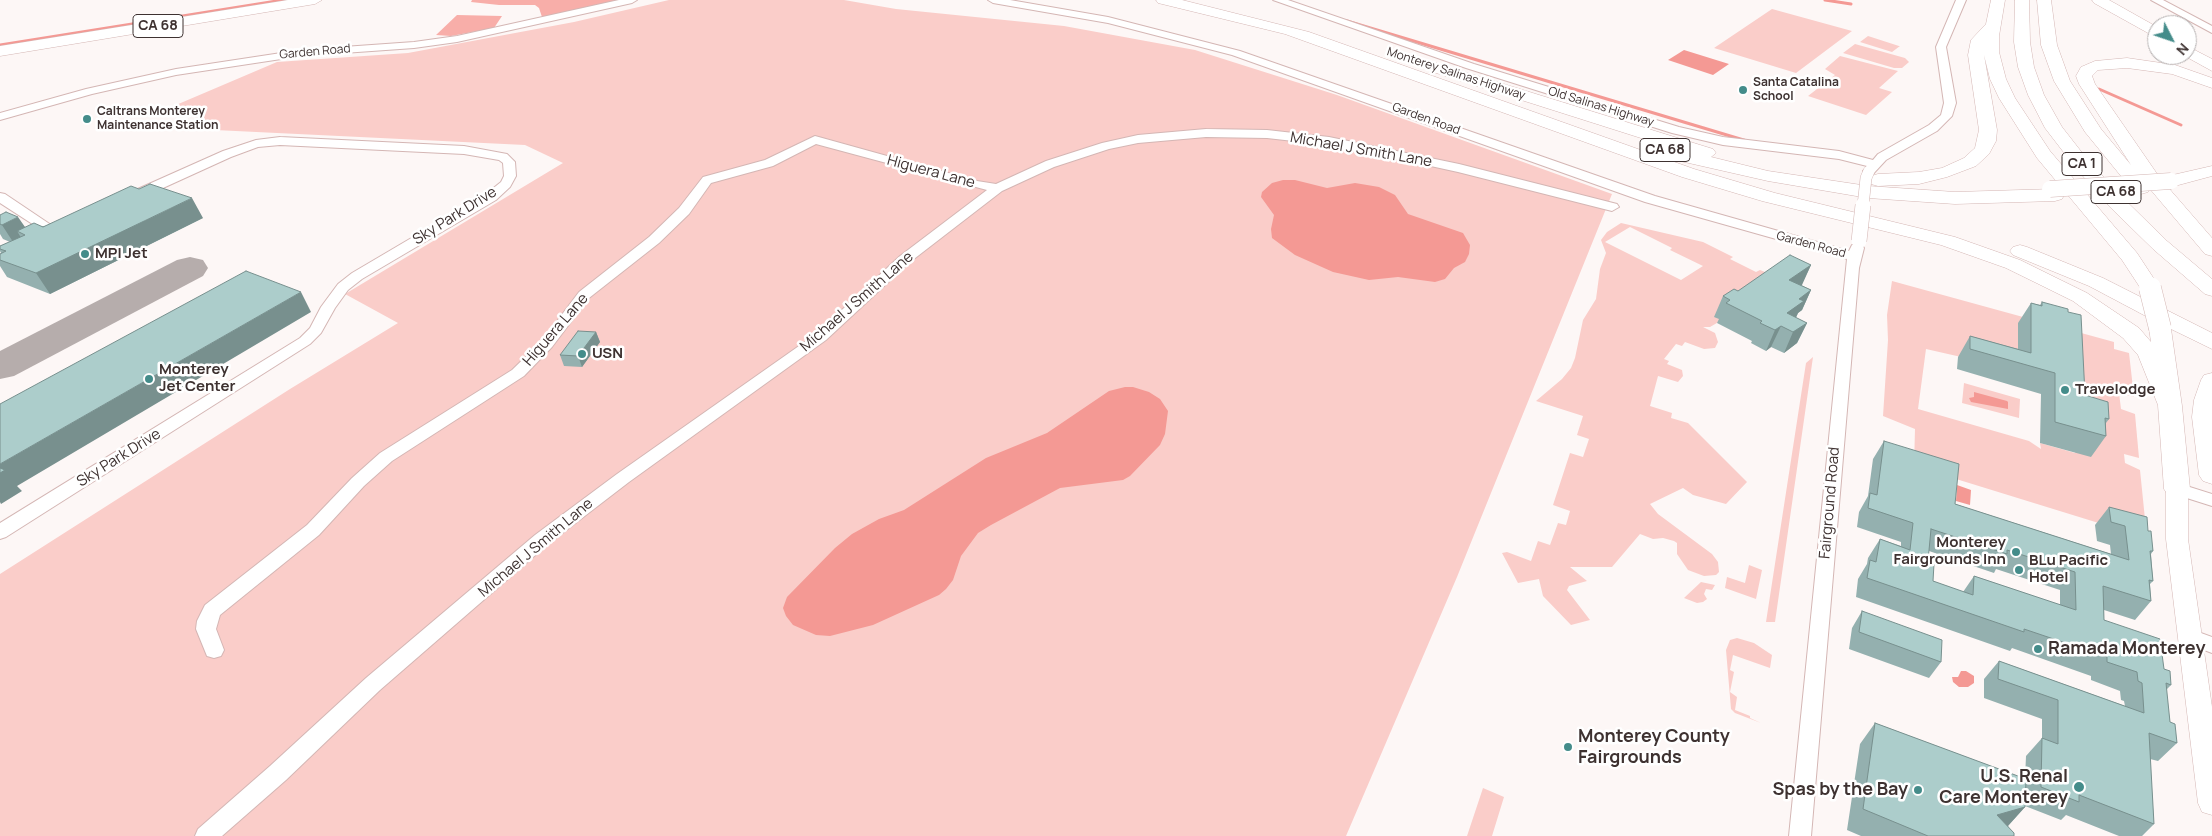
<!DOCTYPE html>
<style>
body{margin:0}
#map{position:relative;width:2212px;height:836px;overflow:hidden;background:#fdf7f6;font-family:Manrope,sans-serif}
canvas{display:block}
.north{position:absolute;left:2147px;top:15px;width:50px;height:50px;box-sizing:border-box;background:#fff;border:1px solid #b2adad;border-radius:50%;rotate:131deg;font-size:14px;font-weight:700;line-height:20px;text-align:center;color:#3e3231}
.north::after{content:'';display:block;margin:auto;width:18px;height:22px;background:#448c8a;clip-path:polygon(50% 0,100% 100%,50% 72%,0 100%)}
</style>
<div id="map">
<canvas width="2212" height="836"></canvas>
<div class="north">N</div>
</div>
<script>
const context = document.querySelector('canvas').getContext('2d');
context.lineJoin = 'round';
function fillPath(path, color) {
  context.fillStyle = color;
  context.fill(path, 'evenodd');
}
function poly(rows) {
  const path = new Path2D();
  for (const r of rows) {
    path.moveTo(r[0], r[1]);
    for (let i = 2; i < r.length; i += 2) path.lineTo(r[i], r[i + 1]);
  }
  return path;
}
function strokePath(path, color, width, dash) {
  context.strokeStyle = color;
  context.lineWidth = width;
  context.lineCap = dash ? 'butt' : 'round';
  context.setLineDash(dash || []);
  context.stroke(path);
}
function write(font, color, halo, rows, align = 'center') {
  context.font = font + ' Manrope,sans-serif';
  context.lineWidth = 5;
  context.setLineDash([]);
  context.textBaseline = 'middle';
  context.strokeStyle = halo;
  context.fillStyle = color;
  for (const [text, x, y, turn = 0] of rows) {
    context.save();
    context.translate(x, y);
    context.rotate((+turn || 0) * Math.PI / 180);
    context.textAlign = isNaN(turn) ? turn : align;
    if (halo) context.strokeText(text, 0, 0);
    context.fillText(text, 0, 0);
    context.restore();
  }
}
const green = poly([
 [669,0,844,0,896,9,1064,26,1195,50,1337,95,1612,194,1457,577,1346,836,0,836,0,574,290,389,398,323,345,294,563,163,525,145,215,130,176,105,277,62,408,53,574,22],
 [1772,9,1852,31,1796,73,1714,48],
 [1868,36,1899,46,1900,46,1892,52,1860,42],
 [1855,44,1905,58,1909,62,1902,68,1894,68,1843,53],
 [1840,56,1898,71,1879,88,1892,92,1866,115,1808,96,1835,75,1825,69],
 [1621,223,1703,242,1733,257,1730,259,1756,272,1760,270,1770,274,1722,320,1710,327,1703,327,1715,333,1718,342,1715,348,1704,349,1685,342,1682,346,1676,344,1664,359,1669,361,1667,364,1682,370,1683,376,1678,382,1658,376,1650,406,1672,413,1671,418,1688,423,1747,482,1726,504,1693,495,1683,488,1650,504,1658,514,1712,554,1718,562,1719,572,1716,575,1704,576,1688,570,1677,554,1677,543,1674,541,1663,538,1653,539,1640,534,1612,567,1570,567,1587,581,1569,586,1567,590,1590,620,1571,625,1543,596,1539,579,1518,583,1502,553,1507,552,1531,561,1538,541,1550,545,1558,523,1566,525,1570,511,1553,505,1570,453,1583,457,1589,439,1577,435,1583,416,1536,401,1562,379,1571,368,1575,358,1583,320,1596,299,1600,269,1606,253,1601,240,1607,232],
 [1630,227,1672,248,1670,250,1703,266,1681,280,1605,242],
 [1892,281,2114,342,2114,349,2129,353,2134,397,2119,393,2121,409,2135,414,2139,458,2124,454,2125,463,2140,470,2146,529,2131,533,1914,466,1915,429,1883,416,1888,340,1887,315],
 [1926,349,2089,386,2089,396,2070,391,2075,453,2040,443,2041,449,2029,441,1918,409],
 [1813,357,1775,622,1766,622,1806,363],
 [1964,383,2020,399,2019,418,1962,403],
 [1749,565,1762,570,1756,599,1725,588,1727,577,1745,583],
 [1701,582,1715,585,1712,590,1706,589,1704,594,1707,599,1703,602,1697,603,1684,598],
 [1737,638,1754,643,1772,655,1770,668,1733,655,1730,670,1734,672,1730,692,1737,697,1735,710,1750,716,1750,718,1761,723,1735,713,1731,709,1726,650,1730,640],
 [1483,788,1504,797,1492,836,1467,836]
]);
const forest = poly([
 [472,0,617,0,542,17,539,8,535,5,499,5,471,2],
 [457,15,502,16,494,28,451,36,436,35]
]);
const water = poly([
 [1684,50,1729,64,1713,75,1668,60],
 [1283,180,1295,180,1327,188,1355,183,1379,187,1395,195,1408,214,1463,233,1470,245,1469,254,1465,262,1454,268,1445,279,1435,282,1398,277,1369,280,1333,272,1295,255,1272,238,1271,229,1274,215,1261,197,1262,192,1272,183],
 [1125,387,1133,387,1149,392,1160,399,1168,411,1165,434,1160,445,1130,476,1123,480,1060,488,991,525,978,533,961,556,953,580,946,589,939,595,873,625,830,636,816,635,793,625,786,616,783,608,787,597,835,548,852,534,879,519,904,510,986,458,1047,433,1109,391],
 [1974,392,2007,401,2008,402,2008,409,1971,402,1969,398,1974,397],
 [1957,485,1971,490,1970,505,1956,501],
 [1961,671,1966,671,1974,676,1974,683,1968,687,1959,687,1953,682,1952,677,1958,677]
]);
const stream = poly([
 [1825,0,1851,4],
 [1347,21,1747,141],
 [0,45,283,0],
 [2099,89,2181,125]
]);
const taxiway = poly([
 [190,257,203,260,208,268,203,276,14,376,0,379,0,351,177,260,190,257]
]);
const minor = poly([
 [619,0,637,0,632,3,457,42,414,48,301,56,176,75,92,94,0,120,0,113,86,89,176,69,301,50,414,42,457,36,619,0],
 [988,0,1010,0,1108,17,1240,51,1655,196,1849,251,1852,245,1862,245,1864,248,1859,268,1811,836,1789,836,1847,259,1645,202,1232,55,1108,23,993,3,988,0],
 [1273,0,1288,0,1474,64,1679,127,1723,137,1839,151,1873,160,1878,154,1929,125,1941,115,1944,103,1936,47,1956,0,1966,0,1946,47,1956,103,1952,116,1937,131,1886,160,1873,174,1869,175,1863,171,1867,166,1839,159,1723,145,1672,133,1466,68,1273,0],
 [2151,0,2163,0,2212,26,2212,33,2151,0],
 [1206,129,1267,130,1329,137,1459,164,1617,204,1619,207,1612,211,1458,172,1376,154,1329,145,1267,138,1206,137,1138,143,1109,149,1054,167,1002,191,910,262,826,340,629,482,547,545,380,690,286,780,222,836,195,836,198,829,270,766,366,678,535,535,617,474,816,334,900,256,987,190,816,144,773,166,711,183,689,214,659,243,589,298,552,347,524,376,392,461,364,486,319,535,220,615,216,629,224,650,221,656,214,658,207,656,196,629,197,621,205,605,307,525,352,478,380,453,512,370,542,341,579,292,649,237,679,208,703,177,765,160,815,136,977,181,996,184,1046,161,1102,143,1138,135,1206,129],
 [280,137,464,146,507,154,515,162,516,176,510,187,496,200,362,279,348,290,335,308,321,333,310,344,6,537,0,539,0,523,300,338,310,328,321,307,338,284,352,273,486,194,501,182,504,176,503,163,499,160,464,154,280,145,258,147,231,157,141,198,131,198,130,195,131,192,223,151,256,140,280,137],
 [0,193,5,194,63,233,56,237,51,236,0,203,0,193],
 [2177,483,2212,494,2212,506,2171,493,2168,489,2171,485,2177,483],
 [2190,629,2212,637,2212,653,2183,642,2180,637,2183,632,2190,629]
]);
const major = poly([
 [2177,482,2185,484,2188,489,2188,539,2212,707,2212,815,2202,812,2198,803,2166,539,2166,489,2169,484,2177,482]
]);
const highway = poly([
 [288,0,322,0,315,4,0,56,0,46,288,0],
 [1156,0,1182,0,1309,32,1694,169,1775,193,1955,237,2020,260,2087,293,2139,328,2151,342,2149,328,2152,323,2157,322,2089,286,2013,255,2010,251,2013,247,2020,245,2027,247,2103,278,2212,333,2212,349,2171,329,2182,406,2190,489,2186,495,2177,498,2168,495,2164,489,2158,405,2138,355,2123,338,2073,301,2006,268,1941,245,1762,201,1682,177,1285,34,1158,3,1156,0],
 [1991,0,2005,0,1999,36,1999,52,2006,79,2015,98,2050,151,2137,253,2160,288,2157,292,2150,294,2143,292,2122,260,2037,158,1999,98,1990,79,1984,55,1997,130,1996,141,1989,154,1976,166,1947,177,1919,184,1878,186,1871,184,1869,180,1871,176,1878,174,1919,172,1942,168,1964,158,1975,148,1979,130,1968,55,1971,40,1986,24,1991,0],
 [2015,0,2029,0,2030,42,2034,67,2044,95,2062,127,2087,159,2123,198,2167,241,2212,279,2212,296,2205,294,2153,249,2109,206,2075,167,2045,128,2028,95,2018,67,2014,42,2015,0],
 [2037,0,2051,0,2057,45,2070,81,2101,129,2131,165,2079,84,2076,76,2081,67,2095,61,2127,58,2175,65,2212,78,2212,88,2172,74,2127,68,2098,70,2092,76,2095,84,2162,181,2164,177,2212,166,2212,176,2171,187,2166,185,2212,238,2212,256,2205,254,2150,189,2148,192,2141,194,2134,192,2085,132,2054,81,2041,45,2037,0],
 [2092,0,2109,0,2157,27,2157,38,2094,3,2092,0],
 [2187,46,2212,59,2212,71,2183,55,2187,55,2187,46],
 [1436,63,1713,149,1716,153,1711,157,1768,171,1868,186,1955,192,2055,189,2062,191,2064,195,2062,199,2055,201,1955,204,1868,198,1768,181,1680,161,1677,157,1680,153,1685,152,1430,71,1428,68,1430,65,1436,63],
 [2212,373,2212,484,2203,481,2199,475,2192,417,2194,400,2201,380,2204,375,2212,373]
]);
const minorBridgeFar1 = poly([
 [1863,206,1866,178,1869,171]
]);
const minorBridge = poly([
 [1859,241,1863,205]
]);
const highwayBridgeFar1 = poly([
 [2050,189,2171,181]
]);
const highwayBridge = poly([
 [2150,288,2160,328]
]);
const wall = poly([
 [0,215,25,227,203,218,50,294,7,277,0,266,0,254,1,253,0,251,0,246,10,242,3,239,0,234],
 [1811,265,1801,285,1811,290,1802,310,1798,313,1796,318,1807,323,1797,343,1784,353,1771,347,1766,351,1751,343,1752,341,1717,323,1719,319,1714,317,1723,296],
 [2042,302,2085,395,2109,419,2106,423,2106,436,2091,457,2040,443,2041,394,1957,369,1958,357,1970,336,2018,349,2018,323,2031,303,2040,305],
 [596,332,600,342,582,367,564,366,560,355],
 [1884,441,1955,504,2111,554,2110,545,2097,541,2095,525,2109,507,2148,531,2153,551,2151,554,2153,581,2150,584,2151,601,2135,620,2104,610,2104,620,2164,669,2171,685,2166,690,2170,722,2177,743,2158,761,2150,759,2154,824,2142,836,2119,836,2066,815,2061,820,2025,806,2025,807,2008,826,2014,836,1861,836,1847,830,1860,744,1875,723,2025,779,2026,756,2042,738,2042,719,1984,698,1984,679,1999,661,2125,706,2124,701,2121,700,2120,691,2091,680,2091,676,2012,648,2010,651,1856,597,1858,579,1867,564,1868,558,1880,539,1901,546,1901,542,1857,527,1859,512,1868,496,1873,459],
 [1929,551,1994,573,1996,569,2060,590,2060,605,1974,576,1963,592,1933,581,1928,561],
 [1862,611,1941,662,1929,678,1849,649,1852,628]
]);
const shadedWall = poly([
 [192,198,203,218,50,294,36,273],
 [18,217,32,237,17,231,23,241,15,245,2,225],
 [1811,265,1802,285,1780,300,1789,280],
 [1811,290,1802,310,1798,313,1794,321,1787,313,1799,299],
 [301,292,311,312,17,486,22,491,1,504,0,502,0,464],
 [1807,323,1797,343,1784,353,1793,332],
 [1781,326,1771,347,1766,351,1775,330],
 [596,332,600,342,582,367,578,356],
 [2025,807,2006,828,1997,815]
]);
const building = poly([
 [150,184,192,198,36,273,0,260,0,254,6,251,0,249,0,246,25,235,17,231,34,223,43,227,131,186,139,189,150,184],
 [6,212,18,217,2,225,0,224,0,215,6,212],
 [1790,255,1811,265,1789,280,1811,290,1799,299,1804,301,1787,313,1807,323,1793,332,1781,326,1775,330,1760,323,1762,321,1726,303,1730,300,1723,296,1734,289,1738,291,1790,255],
 [246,271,301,292,0,464,0,404,246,271],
 [2042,302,2068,309,2068,312,2081,315,2085,395,2108,402,2109,419,2105,418,2106,436,2055,422,2055,373,1970,349,1970,336,2031,353,2031,303,2042,306,2042,302],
 [578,331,596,332,578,356,560,355,578,331],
 [1884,441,1959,464,1955,504,2129,560,2125,526,2111,522,2109,507,2147,517,2148,531,2151,531,2153,551,2150,551,2153,581,2149,580,2151,601,2103,586,2104,620,2160,639,2164,669,2170,671,2171,685,2166,683,2170,722,2175,724,2177,743,2149,733,2154,824,2079,795,2079,802,2041,787,2042,738,2058,744,2058,700,1998,679,1999,661,2144,713,2142,683,2138,681,2137,672,2107,662,2107,657,2024,629,2024,632,1867,578,1870,560,1876,562,1880,539,1910,550,1913,523,1868,508,1870,493,1877,495,1884,441],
 [1931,529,2007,554,2007,550,2075,572,2076,610,1974,576,1973,595,1933,581,1934,564,1928,561,1931,529],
 [0,468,5,470,0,473,0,468],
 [1862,611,1942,640,1941,662,1859,632,1862,611],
 [1875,723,2026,779,2025,807,1997,815,2014,833,2014,836,1928,836,1863,809,1875,723]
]);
const markers = [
 [1743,90,5,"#448c8a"],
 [87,119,5,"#448c8a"],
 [85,254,5,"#448c8a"],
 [582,354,5,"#448c8a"],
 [149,379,5,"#448c8a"],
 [2065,390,5,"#448c8a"],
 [2016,552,5,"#448c8a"],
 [2019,570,5,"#448c8a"],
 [2038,649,5,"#448c8a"],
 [1568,747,5,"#448c8a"],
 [2079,787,6,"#448c8a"],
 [1918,790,5,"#448c8a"]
];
const farStreetnames = [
 ["Garden Road",315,52,-5],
 ["Monterey Salinas Highway",1456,74,18],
 ["Old Salinas Highway",1601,107,17],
 ["Garden Road",1426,119,20],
 ["Garden Road",1811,245,15]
];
const farPoinames = [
 ["Santa Catalina",1753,83],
 ["School",1753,97],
 ["Caltrans Monterey",97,112],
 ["Maintenance Station",97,126]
];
const shields = [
 [158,26,50],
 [1665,150,50],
 [2082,164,40],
 [2116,192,50]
];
const shieldNames = [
 ["CA 68",158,26],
 ["CA 68",1665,150],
 ["CA 1",2082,164],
 ["CA 68",2116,192]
];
const streetNames = [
 ["Michael J Smith Lane",1361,150,10],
 ["Higuera Lane",931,172,15],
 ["Sky Park Drive",455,216,-32],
 ["Michael J Smith Lane",857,302,-41],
 ["Higuera Lane",556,330,-49],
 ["Sky Park Drive",119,458,-32],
 ["Fairground Road",1830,503,-85],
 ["Michael J Smith Lane",536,548,-40]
];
const poiNames = [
 ["MPI Jet",95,254],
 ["USN",592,354],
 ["Monterey",159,370],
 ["Jet Center",159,387],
 ["Travelodge",2075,390],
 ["Monterey",2006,543,"right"],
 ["Fairgrounds Inn",2006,560,"right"],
 ["BLu Pacific",2029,561],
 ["Hotel",2029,578]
];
const nearPoinames = [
 ["Ramada Monterey",2048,649],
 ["Monterey County",1578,737],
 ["Fairgrounds",1578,758],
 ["U.S. Renal",2068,777,"right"],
 ["Care Monterey",2068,798,"right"],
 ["Spas by the Bay",1908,790,"right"]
];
fillPath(green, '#facdc9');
fillPath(forest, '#f8aea9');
fillPath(water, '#f49994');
strokePath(stream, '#f49994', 3);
fillPath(taxiway, '#b6adac');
strokePath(minor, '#d4b6b4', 2);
strokePath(major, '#d4b6b4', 1);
strokePath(highway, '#d4b6b4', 1);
fillPath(minor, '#fff');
fillPath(major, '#fff');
fillPath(highway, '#fff');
strokePath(minorBridgeFar1, '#d4b6b4', 12, []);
strokePath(minorBridge, '#d4b6b4', 16, []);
strokePath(highwayBridgeFar1, '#d4b6b4', 17, []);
strokePath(highwayBridge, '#d4b6b4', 23, []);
strokePath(minorBridgeFar1, '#fff', 11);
strokePath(minorBridge, '#fff', 15);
strokePath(highwayBridgeFar1, '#fff', 16);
strokePath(highwayBridge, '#fff', 22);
fillPath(wall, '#94b0af');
fillPath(shadedWall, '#78908e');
fillPath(building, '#accdcb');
strokePath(building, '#78908e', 1);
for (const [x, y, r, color] of markers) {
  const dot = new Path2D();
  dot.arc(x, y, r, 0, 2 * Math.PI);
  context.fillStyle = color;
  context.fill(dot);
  strokePath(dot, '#fff', 2);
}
write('12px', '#3e3231', '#fff', farStreetnames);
write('bold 12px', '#3e3231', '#fff', farPoinames, 'left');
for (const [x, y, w] of shields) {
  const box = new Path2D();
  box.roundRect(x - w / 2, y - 11.5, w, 23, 4);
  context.fillStyle = '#fff';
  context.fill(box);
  strokePath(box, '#3e3231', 1);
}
write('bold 14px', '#3e3231', null, shieldNames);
write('15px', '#3e3231', '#fff', streetNames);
write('bold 15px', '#3e3231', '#fff', poiNames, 'left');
write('bold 18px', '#3e3231', '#fff', nearPoinames, 'left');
</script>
